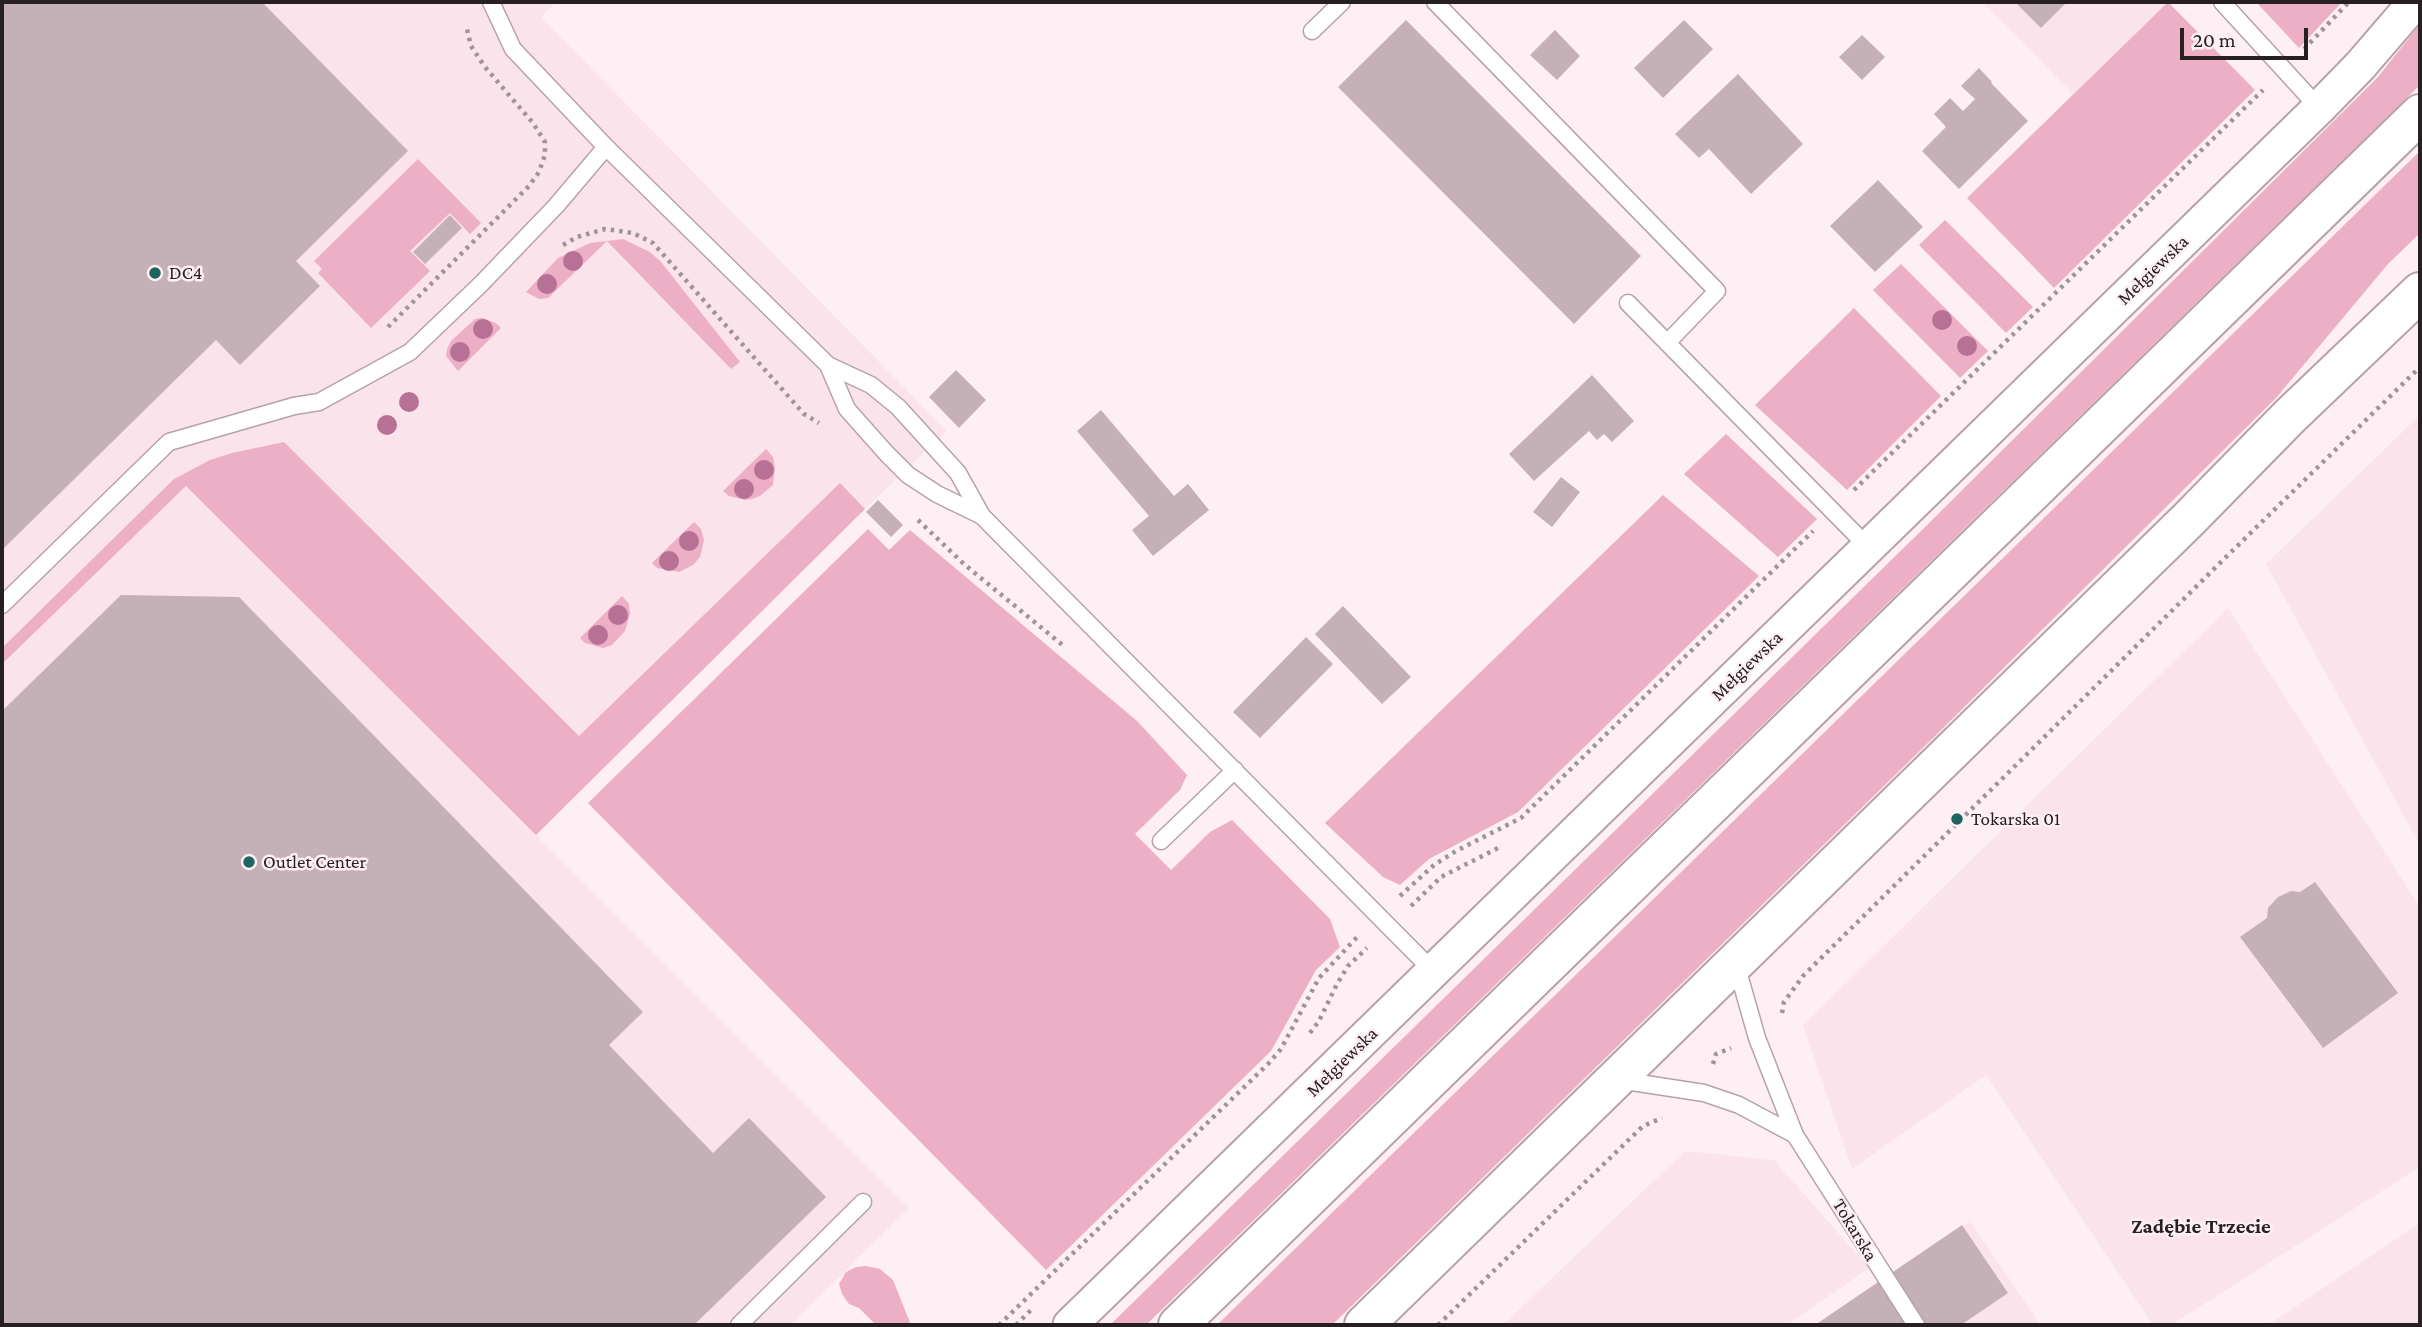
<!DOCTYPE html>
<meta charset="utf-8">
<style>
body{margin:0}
#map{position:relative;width:2422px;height:1327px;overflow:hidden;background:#fdeff4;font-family:"Crimson Pro",serif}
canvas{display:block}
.frame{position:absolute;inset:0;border:4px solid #272022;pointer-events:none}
.scale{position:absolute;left:2180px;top:28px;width:128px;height:32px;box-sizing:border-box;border:4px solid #272022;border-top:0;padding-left:9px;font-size:21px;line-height:24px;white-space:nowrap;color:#272022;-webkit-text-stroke:5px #fdeff4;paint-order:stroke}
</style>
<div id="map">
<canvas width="2422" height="1327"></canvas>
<div class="frame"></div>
<div class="scale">20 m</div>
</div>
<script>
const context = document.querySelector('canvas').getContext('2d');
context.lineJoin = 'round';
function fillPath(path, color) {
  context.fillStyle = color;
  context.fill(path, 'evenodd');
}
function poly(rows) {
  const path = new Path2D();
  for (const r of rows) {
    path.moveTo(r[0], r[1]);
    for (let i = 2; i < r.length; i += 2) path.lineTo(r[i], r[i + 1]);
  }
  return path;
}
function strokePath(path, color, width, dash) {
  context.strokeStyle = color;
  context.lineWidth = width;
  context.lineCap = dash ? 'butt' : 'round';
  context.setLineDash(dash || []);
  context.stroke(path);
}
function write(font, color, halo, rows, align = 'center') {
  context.font = font + ' "Crimson Pro",serif';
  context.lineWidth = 5;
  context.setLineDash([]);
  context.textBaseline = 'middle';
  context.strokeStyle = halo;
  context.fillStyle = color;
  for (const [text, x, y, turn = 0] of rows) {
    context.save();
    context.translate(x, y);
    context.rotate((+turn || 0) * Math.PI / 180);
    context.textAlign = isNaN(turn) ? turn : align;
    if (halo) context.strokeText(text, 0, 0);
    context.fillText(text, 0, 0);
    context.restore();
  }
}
const built = poly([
 [2,2,556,2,541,17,947,431,865,509,536,835,909,1208,791,1325,2,1325],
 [1982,2,2168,2,2073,94],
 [2420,415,2420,845,2266,564],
 [2228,608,2420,907,2420,1167,2171,1325,2153,1325,1986,1075,1852,1169,1803,1025],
 [1685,1151,1774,1160,1869,1268,1787,1325,1503,1325],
 [1970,1222,2041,1325,1818,1325],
 [2420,1223,2420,1325,2268,1325]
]);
const green = poly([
 [2168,2,2255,90,2054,288,1967,198],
 [2256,2,2342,2,2299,48],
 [2420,24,2420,85,1146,1325,1110,1325,1922,530,2378,77],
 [2420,151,2420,233,2388,264,2276,398,1931,740,1332,1325,1217,1325],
 [418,159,481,223,470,234,450,213,410,251,430,271,371,328,318,273,322,269,314,261],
 [1945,220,2033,307,2006,333,1919,245],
 [623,239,650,252,661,262,740,362,731,369,607,241,548,298,539,299,526,292,558,258,590,243,607,241],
 [1901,264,1988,351,1960,378,1873,290],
 [1854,308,1941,396,1847,490,1755,405],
 [482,318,496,323,501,328,458,371,446,356,447,349,451,341,475,319],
 [1726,434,1817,519,1778,557,1684,474],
 [284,442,579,736,840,483,865,509,536,835,186,486,2,664,2,648,174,479,210,460,232,453],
 [766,449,773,457,775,468,773,485,760,496,752,499,745,500,729,496,723,491],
 [1663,495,1759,576,1518,812,1429,859,1400,885,1383,877,1325,823],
 [694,522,701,529,704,540,700,557,693,565,679,572,657,568,652,563],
 [868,529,889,550,910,530,1137,721,1187,775,1180,790,1135,834,1171,870,1210,832,1232,820,1330,919,1340,947,1316,970,1271,1051,1046,1270,588,803],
 [622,596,629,604,630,614,625,631,612,645,603,648,585,643,580,638],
 [866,1266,880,1269,893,1280,911,1325,876,1325,859,1308,849,1304,842,1294,839,1284,846,1272,856,1267]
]);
const building = poly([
 [2,2,262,2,408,151,296,261,320,286,240,365,216,340,2,550],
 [2015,2,2067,2,2041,28],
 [1406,20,1641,256,1574,324,1338,87],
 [1684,20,1713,49,1663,98,1634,68],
 [1555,30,1580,56,1557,80,1530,55],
 [1862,35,1885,57,1862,80,1839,57],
 [1979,68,1992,82,1991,83,2028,121,1959,189,1922,151,1946,127,1934,114,1950,98,1963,111,1975,99,1961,86],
 [1738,74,1803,144,1751,194,1709,149,1699,158,1675,134],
 [1878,180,1923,227,1875,272,1830,226],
 [450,215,462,228,425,264,413,252],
 [956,370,986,400,959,428,929,397],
 [1592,375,1634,421,1612,442,1604,434,1597,440,1589,431,1534,481,1509,454],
 [1101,410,1174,496,1188,484,1209,510,1153,556,1132,530,1149,516,1077,431],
 [1561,477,1580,492,1552,527,1533,512],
 [878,500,903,525,891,537,866,512],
 [121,595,239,597,643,1012,609,1045,713,1153,749,1118,826,1197,694,1325,2,1325,2,711],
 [1343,606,1411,677,1382,704,1315,634],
 [1306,637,1333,664,1260,738,1233,712],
 [2315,882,2398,993,2323,1048,2240,937,2267,918,2268,908,2278,897,2291,891,2300,892],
 [1962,1225,2008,1293,1961,1325,1815,1325]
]);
const path = poly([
 [2304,49,2349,2],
 [563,245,577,237,605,229,633,233,653,243,804,414,819,423],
 [388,327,529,186,539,172,545,155,545,142,533,123,485,67,471,46,466,25],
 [1854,490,2263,90],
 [918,520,965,565,1065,647],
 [1400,896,1434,865,1456,851,1521,818,1813,531],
 [1411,906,1441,877,1502,846],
 [1782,1013,1784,1002,1803,976,2223,560,2420,367],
 [1310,1033,1319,1021,1337,984,1348,966,1367,948],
 [1713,1064,1716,1054,1731,1048],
 [999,1325,1269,1063,1281,1049,1319,978,1358,936],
 [1016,1325,1033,1308],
 [1438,1325,1643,1126,1662,1118]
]);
const service = poly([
 [1435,2,1717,291,1667,343],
 [2222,2,2319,108],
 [1312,31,1342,2],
 [606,147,828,365,871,385,898,407,958,473,982,516,1434,972],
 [1628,303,1868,547],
 [828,365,847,409,887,454,908,475,937,494,982,516],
 [2,605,169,442,294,406,319,402,410,352,481,284,556,206,606,147,513,49,491,2],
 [1161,841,1235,770],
 [1736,964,1757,1038,1795,1135,1916,1325],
 [1619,1080,1704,1093,1739,1105,1795,1135],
 [739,1325,863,1202]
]);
const minor = poly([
 [1070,1325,2319,108,2360,66,2415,2]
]);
const secondary = poly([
 [1178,1325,2420,114],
 [1364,1325,2189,519,2290,416,2420,292]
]);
const trees = [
 [573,261],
 [547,284],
 [1942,320],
 [483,329],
 [1967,346],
 [460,352],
 [409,402],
 [387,425],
 [764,470],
 [744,489],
 [689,541],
 [669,561],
 [618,615],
 [598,635]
];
const markers = [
 [155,273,7,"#1c665f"],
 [1957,819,7,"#1c665f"],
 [249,862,7,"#1c665f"]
];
const streetNames = [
 ["Mełgiewska",2153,270,-44],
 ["Mełgiewska",1747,666,-44],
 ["Mełgiewska",1342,1062,-44],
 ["Tokarska",1855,1230,59]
];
const poiNames = [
 ["DC4",169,273],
 ["Tokarska 01",1971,819],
 ["Outlet Center",263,862]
];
const neighbourhoodNames = [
 ["Zadębie Trzecie",2201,1227]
];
fillPath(built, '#fbe3eb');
fillPath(green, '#edafc5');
fillPath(building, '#c6b0b7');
strokePath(service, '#b6a2a8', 19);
strokePath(minor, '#b6a2a8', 37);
strokePath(secondary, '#b6a2a8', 42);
strokePath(path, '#9f9498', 4.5, [3.5, 5]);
strokePath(service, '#fff', 16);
strokePath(minor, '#fff', 33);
strokePath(secondary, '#fff', 38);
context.fillStyle = '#b67194';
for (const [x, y] of trees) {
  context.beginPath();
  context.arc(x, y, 10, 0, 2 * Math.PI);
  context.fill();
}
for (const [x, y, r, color] of markers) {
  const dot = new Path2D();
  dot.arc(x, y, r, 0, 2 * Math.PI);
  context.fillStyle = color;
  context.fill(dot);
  strokePath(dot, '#fdeff4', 2.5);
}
write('19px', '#272022', '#fdeff4', streetNames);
write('19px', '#272022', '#fdeff4', poiNames, 'left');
write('bold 21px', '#272022', '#fdeff4', neighbourhoodNames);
</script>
